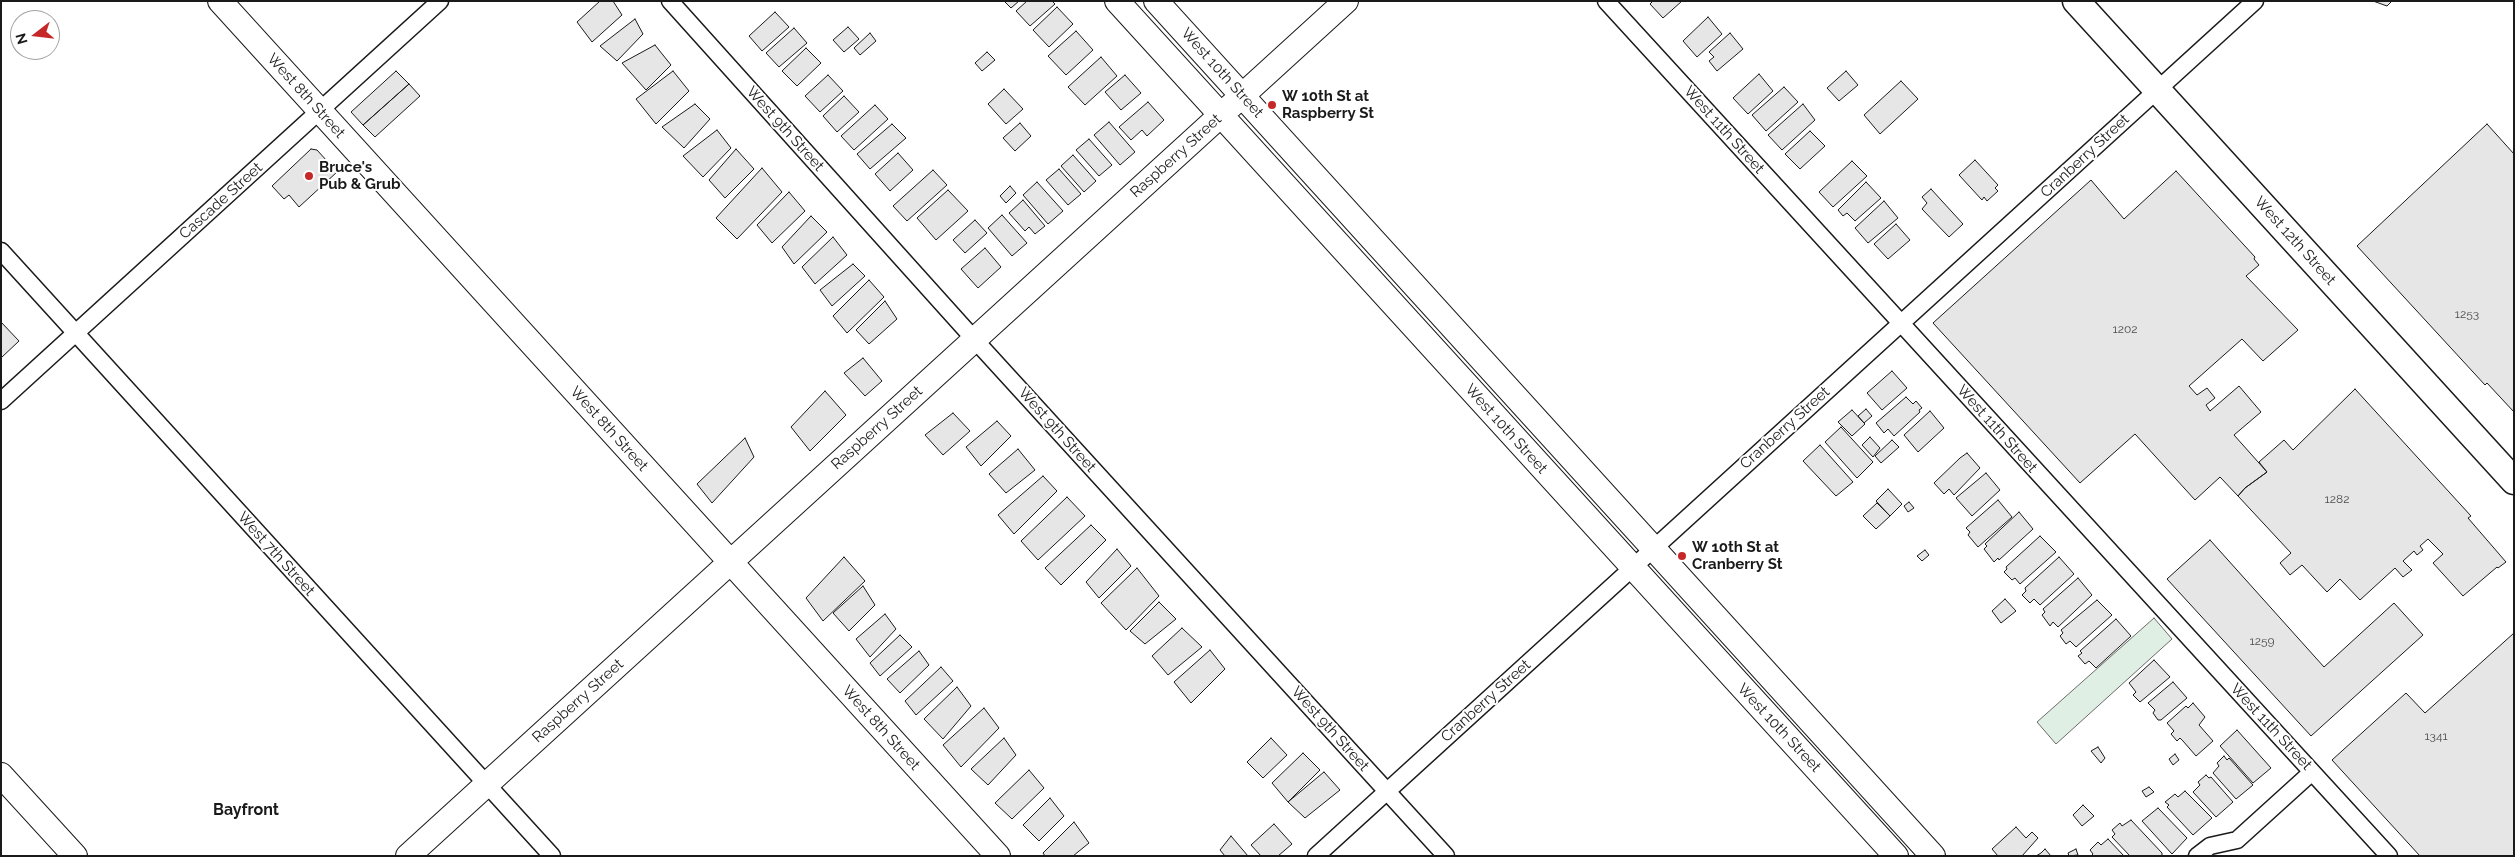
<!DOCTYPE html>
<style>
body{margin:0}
#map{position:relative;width:2515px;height:857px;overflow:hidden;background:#fff;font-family:Raleway,sans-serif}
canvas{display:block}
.frame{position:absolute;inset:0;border:2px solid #1a1a1a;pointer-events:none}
.north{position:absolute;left:10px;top:10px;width:50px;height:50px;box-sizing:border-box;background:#fff;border:1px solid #a3a3a3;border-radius:50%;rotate:254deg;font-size:14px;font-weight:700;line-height:20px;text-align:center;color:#1a1a1a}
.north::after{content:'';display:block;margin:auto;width:18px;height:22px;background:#c62828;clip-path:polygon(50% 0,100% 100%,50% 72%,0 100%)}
</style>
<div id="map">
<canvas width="2515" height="857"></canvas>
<div class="frame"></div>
<div class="north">N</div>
</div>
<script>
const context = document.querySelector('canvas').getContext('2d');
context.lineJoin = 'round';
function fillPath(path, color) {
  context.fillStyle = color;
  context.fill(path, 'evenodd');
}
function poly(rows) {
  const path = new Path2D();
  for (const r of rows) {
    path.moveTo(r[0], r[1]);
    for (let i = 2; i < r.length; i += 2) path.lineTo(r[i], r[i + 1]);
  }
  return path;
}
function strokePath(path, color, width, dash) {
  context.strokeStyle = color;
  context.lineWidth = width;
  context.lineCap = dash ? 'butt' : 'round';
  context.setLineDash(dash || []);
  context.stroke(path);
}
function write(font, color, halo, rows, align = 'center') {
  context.font = font + ' Raleway,sans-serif';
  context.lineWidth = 4;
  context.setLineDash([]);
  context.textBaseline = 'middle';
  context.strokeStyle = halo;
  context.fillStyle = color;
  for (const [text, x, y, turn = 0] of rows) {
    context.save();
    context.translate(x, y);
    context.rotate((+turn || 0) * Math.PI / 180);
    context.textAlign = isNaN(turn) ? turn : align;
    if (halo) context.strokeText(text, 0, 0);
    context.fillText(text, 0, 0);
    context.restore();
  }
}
const green = poly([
 [2154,618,2172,639,2056,744,2037,722,2154,618]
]);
const building = poly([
 [600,1,613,1,622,15,592,42,577,22,600,1],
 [1004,1,1019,1,1011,8,1004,1],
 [1027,1,1052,1,1055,4,1030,26,1016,11,1027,1],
 [1653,1,1682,1,1663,18,1650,4,1653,1],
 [2373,1,2392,1,2387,6,2373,1],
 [1057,7,1073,24,1049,47,1033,30,1057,7],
 [775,12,789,27,762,51,749,36,775,12],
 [1708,17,1722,34,1697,57,1683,41,1708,17],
 [635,19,643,34,617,61,600,46,635,19],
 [848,27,859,39,844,52,833,40,848,27],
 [794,28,807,43,779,67,766,53,794,28],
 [1076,31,1093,50,1066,75,1048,56,1076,31],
 [870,33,876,41,860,55,854,48,870,33],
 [1730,33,1743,49,1717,71,1709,61,1714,57,1709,52,1730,33],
 [655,45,671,65,646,90,622,63,655,45],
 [806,48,821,63,797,86,782,71,806,48],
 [987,52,995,60,982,71,975,63,987,52],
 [1101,57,1117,76,1085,105,1068,87,1101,57],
 [396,71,409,84,363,125,351,112,396,71],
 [673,71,689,91,656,124,636,99,673,71],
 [1846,71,1858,85,1839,101,1827,88,1846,71],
 [1759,74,1773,91,1748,114,1733,98,1759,74],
 [828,75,843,91,820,112,805,96,828,75],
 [1125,75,1141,93,1121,110,1105,92,1125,75],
 [1901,81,1918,99,1880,134,1864,115,1901,81],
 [409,84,420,96,375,137,363,125,409,84],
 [1784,87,1798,102,1766,131,1752,115,1784,87],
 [1004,89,1023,109,1006,124,988,104,1004,89],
 [844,96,859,112,837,132,823,116,844,96],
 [1148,102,1164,120,1147,136,1142,130,1131,140,1119,127,1148,102],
 [695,104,710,119,684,148,662,127,695,104],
 [1803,104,1815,120,1782,150,1768,135,1803,104],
 [875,105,888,119,854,150,841,136,875,105],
 [1109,122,1135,152,1120,165,1094,135,1109,122],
 [1020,123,1031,136,1015,151,1003,138,1020,123],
 [892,124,906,138,870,169,857,154,892,124],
 [2487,124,2514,154,2514,412,2487,383,2485,385,2357,246,2487,124],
 [717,130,731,148,703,177,683,156,717,130],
 [1810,131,1825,146,1800,169,1785,154,1810,131],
 [1089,139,1112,165,1099,176,1076,150,1089,139],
 [311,149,317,150,337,172,299,207,289,195,284,199,272,186,311,149],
 [736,149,754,169,725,198,709,180,736,149],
 [898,153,913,170,890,191,875,174,898,153],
 [1073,155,1096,181,1084,192,1061,166,1073,155],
 [1975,160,1998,185,1995,188,1998,191,1987,201,1984,197,1982,200,1959,175,1975,160],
 [1852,161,1867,176,1833,207,1819,192,1852,161],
 [762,168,782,192,737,239,716,218,762,168],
 [1059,169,1081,194,1068,205,1046,180,1059,169],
 [933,170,947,185,907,221,893,206,933,170],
 [2176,171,2255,257,2254,259,2259,265,2246,276,2298,330,2263,361,2242,339,2189,386,2197,395,2207,388,2215,398,2206,405,2210,411,2239,386,2261,412,2234,435,2267,472,2245,488,2238,496,2220,477,2195,500,2135,434,2080,483,1933,323,2091,180,2124,219,2176,171],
 [1037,182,1063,211,1048,224,1023,195,1037,182],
 [1866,182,1881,198,1855,221,1847,213,1843,216,1838,210,1866,182],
 [1010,186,1016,193,1006,203,1000,196,1010,186],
 [1931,189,1963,224,1949,237,1922,209,1927,203,1922,197,1931,189],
 [948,190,968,211,936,240,917,218,948,190],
 [789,192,805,211,772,243,757,225,789,192],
 [1023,200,1045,226,1035,234,1029,227,1025,231,1009,213,1023,200],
 [1884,201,1898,218,1868,243,1855,228,1884,201],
 [1002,215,1027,243,1012,256,988,228,1002,215],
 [811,216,827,232,794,264,782,247,811,216],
 [975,220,987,233,965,253,953,240,975,220],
 [1896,224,1910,240,1888,259,1874,244,1896,224],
 [833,237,847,255,815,284,802,267,833,237],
 [985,248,1001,267,978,288,961,269,985,248],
 [853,264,865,276,832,306,820,290,853,264],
 [869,280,884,297,847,333,833,316,869,280],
 [885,301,897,319,869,344,856,330,885,301],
 [1,322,19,341,1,358,1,322],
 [863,358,882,381,865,396,844,373,863,358],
 [1892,371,1907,388,1882,410,1867,393,1892,371],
 [2355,389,2471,516,2468,518,2506,562,2498,568,2497,567,2463,596,2433,563,2443,554,2428,539,2420,546,2423,550,2417,555,2414,551,2403,561,2412,570,2403,577,2395,568,2360,600,2340,579,2327,592,2302,565,2290,575,2280,563,2291,553,2238,496,2245,488,2267,472,2259,462,2284,440,2293,450,2355,389],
 [825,391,846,415,810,451,791,427,825,391],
 [1906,397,1913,404,1916,401,1922,408,1919,410,1920,412,1894,436,1888,429,1884,433,1876,423,1906,397],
 [1866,409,1872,416,1864,423,1858,416,1866,409],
 [1852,410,1865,424,1852,436,1838,422,1852,410],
 [1930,411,1944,428,1918,452,1904,435,1930,411],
 [953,413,970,431,943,455,925,435,953,413],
 [997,421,1011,436,981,466,966,447,997,421],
 [1841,427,1873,462,1857,478,1825,442,1841,427],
 [1870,437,1880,448,1873,457,1862,445,1870,437],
 [745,438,754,457,712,503,697,484,745,438],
 [1892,440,1899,447,1881,463,1875,456,1892,440],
 [1820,445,1853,482,1836,496,1803,461,1820,445],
 [1018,449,1035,470,1006,493,989,474,1018,449],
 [1967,453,1980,468,1954,495,1949,489,1944,494,1934,483,1960,458,1967,453],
 [1986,473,2000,490,1972,516,1956,498,1986,473],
 [1043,476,1057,491,1014,534,998,515,1043,476],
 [1888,489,1902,504,1890,516,1876,501,1888,489],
 [1067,497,1085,516,1038,560,1021,541,1067,497],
 [1998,500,2012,517,1978,547,1968,535,1970,532,1966,528,1998,500],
 [1909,502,1914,508,1908,512,1904,506,1909,502],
 [1877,503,1890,516,1876,529,1863,516,1877,503],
 [2019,512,2033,529,1999,560,1998,558,1994,562,1984,549,1987,546,1985,544,2019,512],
 [1091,525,1106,540,1061,585,1045,568,1091,525],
 [2040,536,2056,552,2020,584,2015,578,2012,580,2004,572,2007,569,2006,567,2040,536],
 [2210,540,2324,667,2394,603,2423,635,2311,736,2167,579,2210,540],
 [1117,549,1131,566,1099,598,1086,582,1117,549],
 [1925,550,1929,555,1922,561,1917,556,1925,550],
 [844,557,865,581,823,621,806,598,844,557],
 [2059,557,2074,574,2040,605,2034,599,2030,603,2022,595,2026,591,2025,588,2059,557],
 [1137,568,1159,596,1126,630,1101,603,1137,568],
 [2078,578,2092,595,2058,627,2053,622,2050,626,2042,615,2045,612,2043,609,2078,578],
 [863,586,875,605,849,631,833,613,863,586],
 [2005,599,2016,611,2001,623,1992,611,2005,599],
 [2097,600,2112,615,2076,647,2070,641,2066,644,2060,636,2063,633,2061,630,2097,600],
 [1159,602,1176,619,1145,644,1130,631,1159,602],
 [885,614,896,629,870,657,856,639,885,614],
 [2116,619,2131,636,2096,668,2089,661,2085,664,2078,656,2082,653,2080,651,2116,619],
 [1182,628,1202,647,1168,675,1152,656,1182,628],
 [2514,633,2514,856,2420,856,2332,760,2406,693,2425,713,2514,633],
 [900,635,912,647,880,676,870,663,900,635],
 [1210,650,1225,669,1191,703,1174,682,1210,650],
 [919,651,929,665,900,693,887,679,919,651],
 [2154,660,2170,677,2140,702,2133,695,2136,692,2129,683,2154,660],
 [941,667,953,681,916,715,905,701,941,667],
 [2173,682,2187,698,2161,720,2158,720,2153,713,2155,710,2148,703,2173,682],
 [957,687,971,706,943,739,924,719,957,687],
 [2193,703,2205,717,2199,725,2213,741,2196,756,2183,741,2180,738,2177,741,2171,734,2174,731,2167,723,2186,706,2188,708,2193,703],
 [984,708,999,728,961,767,943,745,984,708],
 [2237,730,2271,768,2253,783,2220,746,2237,730],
 [1004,738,1016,755,988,785,971,769,1004,738],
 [1271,738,1287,755,1263,778,1247,762,1271,738],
 [2098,747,2105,758,2101,763,2091,751,2098,747],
 [1303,753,1320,770,1288,802,1272,783,1303,753],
 [2175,754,2179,760,2173,765,2169,759,2175,754],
 [2224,756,2227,760,2229,758,2253,785,2236,799,2213,773,2219,766,2217,763,2224,756],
 [1029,770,1044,788,1012,819,995,803,1029,770],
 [1324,772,1340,790,1305,818,1288,802,1324,772],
 [2206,775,2209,778,2211,777,2233,802,2216,817,2193,792,2200,785,2198,782,2206,775],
 [2149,787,2154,792,2146,797,2142,791,2149,787],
 [2185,791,2212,818,2193,835,2167,807,2169,805,2165,802,2175,794,2178,797,2185,791],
 [1050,798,1064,816,1039,841,1023,825,1050,798],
 [2083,805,2094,816,2082,826,2073,815,2083,805],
 [2158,808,2187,838,2172,854,2142,821,2158,808],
 [2131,820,2162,853,2162,856,2130,856,2112,837,2115,834,2112,830,2120,823,2122,826,2131,820],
 [1074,822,1089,843,1073,856,1045,856,1043,853,1074,822],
 [1274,824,1292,844,1278,856,1261,856,1251,845,1274,824],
 [2016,827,2026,838,2032,832,2038,838,2022,856,1998,856,1992,849,2016,827],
 [1231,836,1248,856,1225,856,1220,850,1231,836],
 [2108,839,2124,856,2091,856,2093,854,2090,850,2098,842,2101,845,2108,839],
 [2045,849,2051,856,2036,856,2041,853,2045,849],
 [2076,849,2078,855,2069,856,2068,853,2076,849]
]);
const street = poly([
 [670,1,974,339,1446,856],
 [1606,1,2389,856],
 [1,251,552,856],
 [1,401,440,1],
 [1316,856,2255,1],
 [2197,856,2210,846,2237,840,2312,772]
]);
const secondary = poly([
 [220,1,998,856],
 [1117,1,1896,856],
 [1156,1,1933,856],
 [1,775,75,856],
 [408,856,1346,1]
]);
const primary = poly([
 [2076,1,2514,481]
]);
const markers = [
 [1272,105,5,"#c62828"],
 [309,176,5,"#c62828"],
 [1682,556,5,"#c62828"]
];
const numberNames = [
 ["1253",2467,314],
 ["1202",2125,329],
 ["1282",2337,499],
 ["1259",2262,641],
 ["1341",2436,736]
];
const streetNames = [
 ["West 10th Street",1222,73,48],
 ["West 8th Street",306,96,48],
 ["West 9th Street",785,129,48],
 ["West 11th Street",1724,130,48],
 ["Raspberry Street",1176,156,-42],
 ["Cranberry Street",2085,156,-43],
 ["Cascade Street",221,201,-42],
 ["West 12th Street",2295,241,48],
 ["Raspberry Street",877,428,-42],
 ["Cranberry Street",1785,428,-42],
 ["West 8th Street",609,429,48],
 ["West 10th Street",1506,429,48],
 ["West 11th Street",1997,429,48],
 ["West 9th Street",1057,430,48],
 ["West 7th Street",276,554,48],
 ["Raspberry Street",578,701,-42],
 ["Cranberry Street",1486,701,-42],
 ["West 11th Street",2271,727,47],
 ["West 8th Street",881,728,48],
 ["West 10th Street",1779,728,47],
 ["West 9th Street",1330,729,48]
];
const poiNames = [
 ["W 10th St at",1282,96],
 ["Raspberry St",1282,113],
 ["Bruce's",319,167],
 ["Pub & Grub",319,184],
 ["W 10th St at",1692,547],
 ["Cranberry St",1692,564]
];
const neighbourhoodNames = [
 ["Bayfront",246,810]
];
fillPath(green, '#e0efe3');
strokePath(green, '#6a6a6a', 1);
fillPath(building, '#e6e6e6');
strokePath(building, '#1a1a1a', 1);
strokePath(street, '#1a1a1a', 19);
strokePath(secondary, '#1a1a1a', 26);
strokePath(primary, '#1a1a1a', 29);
strokePath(street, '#fff', 16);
strokePath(secondary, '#fff', 24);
strokePath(primary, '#fff', 26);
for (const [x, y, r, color] of markers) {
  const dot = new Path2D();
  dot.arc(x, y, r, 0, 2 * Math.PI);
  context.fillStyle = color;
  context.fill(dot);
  strokePath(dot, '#fff', 2);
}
write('12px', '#4d4d4d', null, numberNames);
write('15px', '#1a1a1a', '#fff', streetNames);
write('bold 15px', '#1a1a1a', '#fff', poiNames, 'left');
write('bold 16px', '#1a1a1a', '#fff', neighbourhoodNames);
</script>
